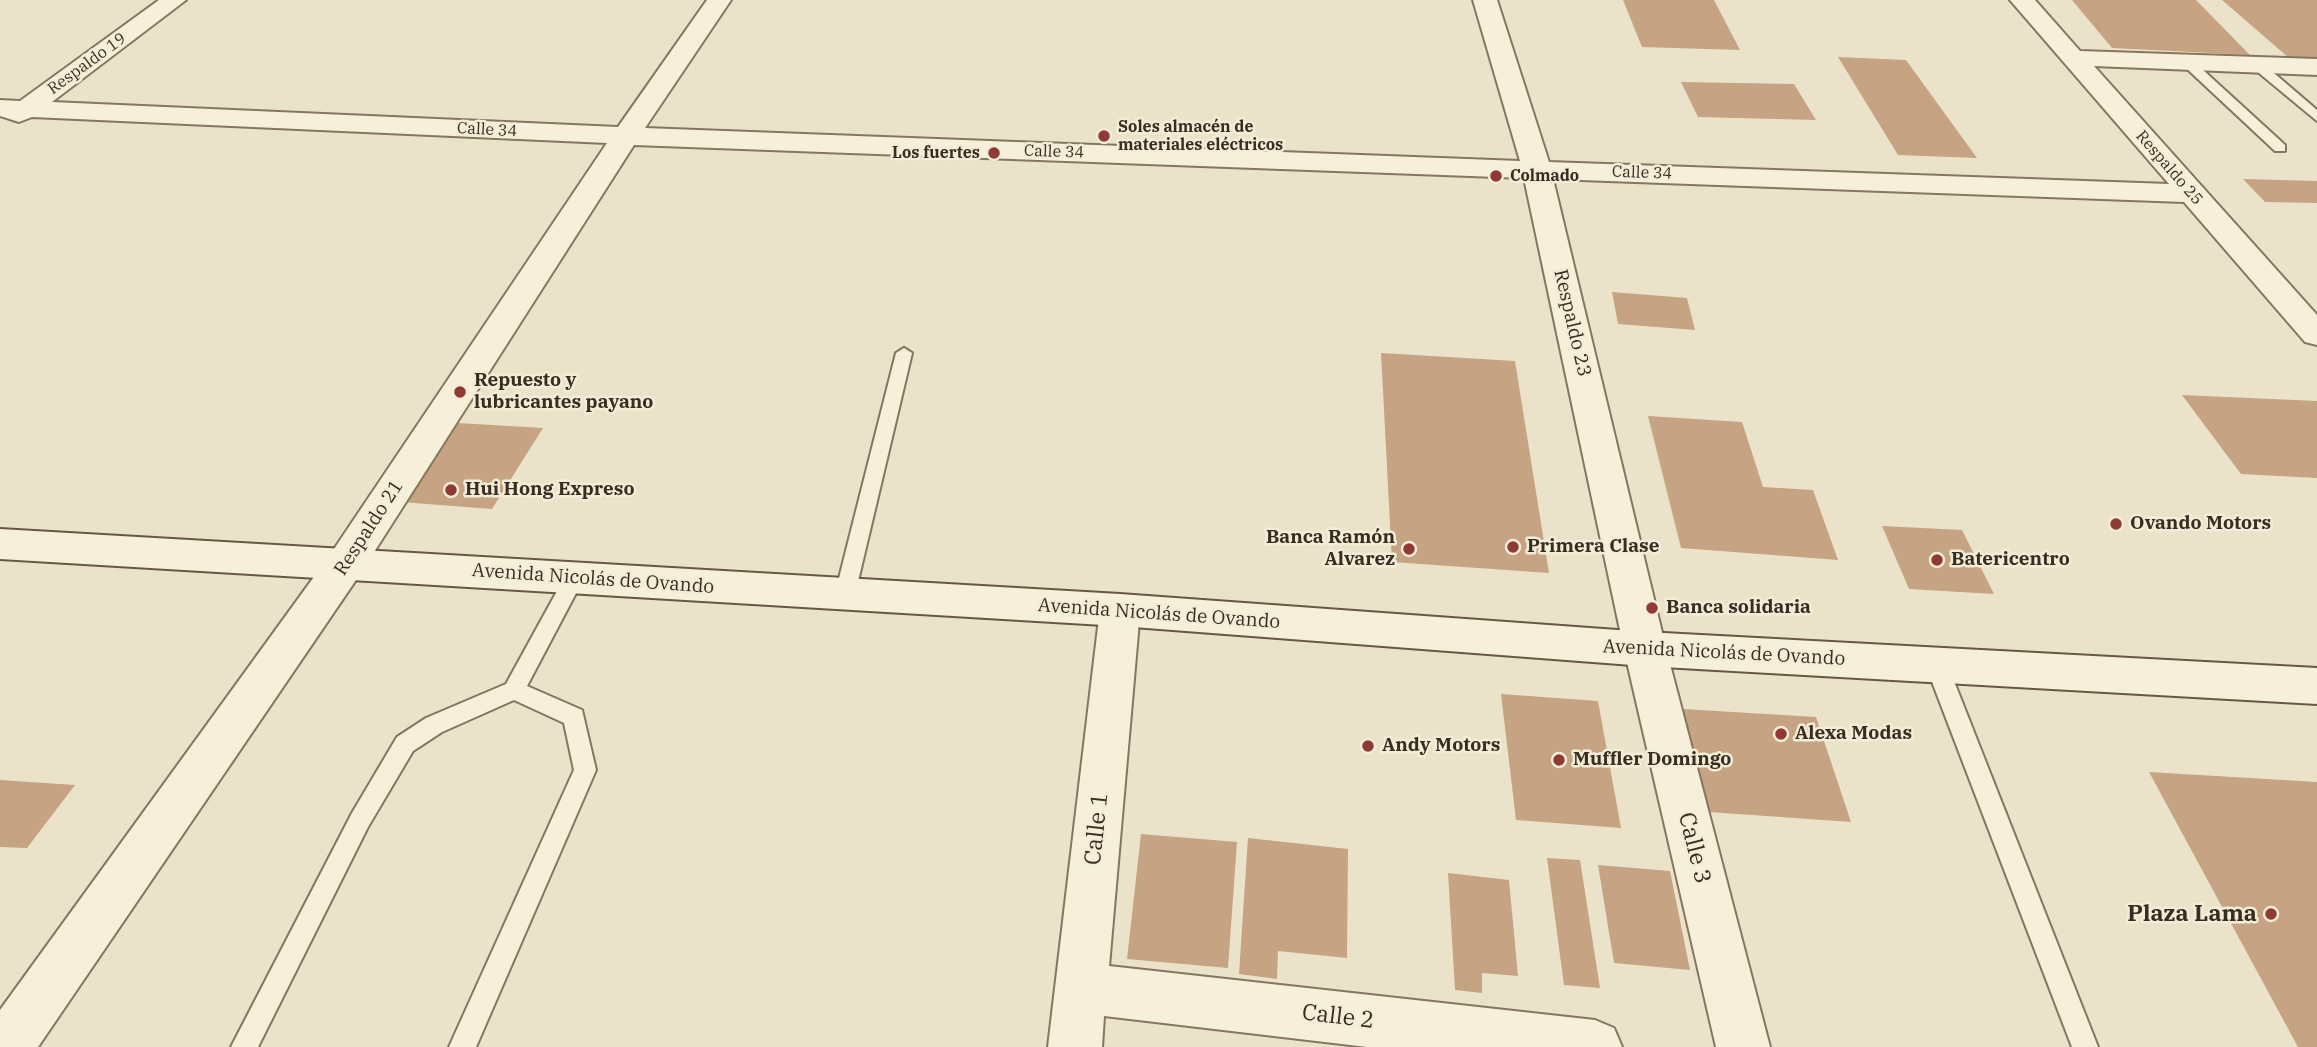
<!DOCTYPE html>
<meta charset="utf-8">
<style>
body{margin:0}
canvas{display:block;background:#ebe3c9}
</style>
<canvas width="2317" height="1047"></canvas>
<script>
const context = document.querySelector('canvas').getContext('2d');
context.lineJoin = 'round';
function fillPath(path, color) {
  context.fillStyle = color;
  context.fill(path, 'evenodd');
}
function poly(rows) {
  const path = new Path2D();
  for (const r of rows) {
    path.moveTo(r[0], r[1]);
    for (let i = 2; i < r.length; i += 2) path.lineTo(r[i], r[i + 1]);
  }
  return path;
}
function strokePath(path, color, width, dash) {
  context.strokeStyle = color;
  context.lineWidth = width;
  context.lineCap = dash ? 'butt' : 'round';
  context.setLineDash(dash || []);
  context.stroke(path);
}
function write(font, color, halo, rows, align = 'center') {
  context.font = font + ' "IBM Plex Serif",serif';
  context.lineWidth = 5;
  context.setLineDash([]);
  context.textBaseline = 'middle';
  context.strokeStyle = halo;
  context.fillStyle = color;
  for (const [text, x, y, turn = 0] of rows) {
    context.save();
    context.translate(x, y);
    context.rotate((+turn || 0) * Math.PI / 180);
    context.textAlign = isNaN(turn) ? turn : align;
    if (halo) context.strokeText(text, 0, 0);
    context.fillText(text, 0, 0);
    context.restore();
  }
}
const building = poly([
 [1623,0,1714,0,1740,50,1642,47],
 [2072,0,2196,0,2250,55,2112,48],
 [2222,0,2317,0,2317,58,2289,58],
 [1838,57,1906,60,1977,158,1898,155],
 [1681,82,1794,84,1816,120,1698,117],
 [2243,179,2317,181,2317,203,2265,202],
 [1612,292,1687,298,1695,330,1618,324],
 [1381,353,1515,361,1549,573,1392,562],
 [2182,395,2317,401,2317,478,2241,474],
 [1648,416,1742,422,1763,487,1813,490,1838,560,1681,548],
 [458,423,543,428,492,509,401,502],
 [1882,526,1962,530,1994,594,1909,589],
 [1501,694,1598,701,1621,828,1516,820],
 [1683,709,1816,717,1851,822,1709,812],
 [2149,772,2317,782,2317,1047,2298,1047],
 [0,780,75,785,27,848,0,847],
 [1141,834,1237,842,1228,968,1127,959],
 [1248,838,1348,849,1347,958,1278,951,1277,979,1239,974],
 [1547,858,1580,860,1600,988,1564,985],
 [1598,865,1670,871,1690,970,1614,963],
 [1448,873,1509,880,1518,976,1482,973,1482,993,1455,990]
]);
const lane = poly([
 [2184,60,2192,60,2285,145,2285,151,2275,151,2184,66,2184,60],
 [2253,62,2261,62,2317,110,2317,121,2253,68,2253,62],
 [904,348,912,353,855,594,852,600,845,602,838,600,835,594,896,353,904,348],
 [574,570,581,573,584,578,527,686,582,710,596,770,476,1047,449,1047,574,770,564,723,514,700,442,732,413,751,368,827,258,1047,231,1047,352,813,397,737,426,718,506,684,567,573,574,570],
 [1937,657,1945,660,1948,666,2098,1047,2072,1047,1926,666,1929,660,1937,657]
]);
const street = poly([
 [159,0,186,0,52,102,618,127,707,0,731,0,645,128,1520,161,1473,0,1497,0,1549,162,2169,184,2010,0,2035,0,2080,51,2317,59,2317,75,2094,66,2317,315,2317,345,2305,342,2184,202,1553,179,1666,649,1770,1047,1716,1047,1624,649,1524,178,634,145,360,574,38,1047,0,1047,0,1010,332,552,607,143,32,117,19,122,0,116,0,100,20,101,159,0],
 [1120,594,1134,599,1140,610,1109,966,1595,1020,1614,1028,1622,1047,1367,1047,1104,1016,1102,1047,1048,1047,1100,610,1106,599,1120,594]
]);
const secondary = poly([
 [0,529,1120,594,1645,632,2317,668,2317,704,1645,666,1120,626,0,559,0,529]
]);
const markers = [
 [1104,136,7,"#8f3a34"],
 [994,153,7,"#8f3a34"],
 [1496,176,7,"#8f3a34"],
 [460,392,7,"#8f3a34"],
 [451,490,7,"#8f3a34"],
 [2116,524,7,"#8f3a34"],
 [1513,547,7,"#8f3a34"],
 [1409,549,7,"#8f3a34"],
 [1937,560,7,"#8f3a34"],
 [1652,608,7,"#8f3a34"],
 [1781,734,7,"#8f3a34"],
 [1368,746,7,"#8f3a34"],
 [1559,760,7,"#8f3a34"],
 [2271,914,7,"#8f3a34"]
];
const farStreetnames = [
 ["Respaldo 19",87,64,-36],
 ["Calle 34",487,130,3],
 ["Calle 34",1054,152,2],
 ["Respaldo 25",2169,168,49],
 ["Calle 34",1642,173,2]
];
const farPoinames = [
 ["Soles almacén de",1118,127],
 ["materiales eléctricos",1118,145],
 ["Los fuertes",980,153,"right"],
 ["Colmado",1510,176]
];
const streetNames = [
 ["Respaldo 23",1572,323,77],
 ["Respaldo 21",369,528,-57],
 ["Avenida Nicolás de Ovando",593,579,4],
 ["Avenida Nicolás de Ovando",1159,614,4],
 ["Avenida Nicolás de Ovando",1724,653,3]
];
const poiNames = [
 ["Repuesto y",474,381],
 ["lubricantes payano",474,403],
 ["Hui Hong Expreso",465,490],
 ["Ovando Motors",2130,524],
 ["Banca Ramón",1395,538,"right"],
 ["Alvarez",1395,560,"right"],
 ["Primera Clase",1527,547],
 ["Batericentro",1951,560],
 ["Banca solidaria",1666,608],
 ["Alexa Modas",1795,734],
 ["Andy Motors",1382,746],
 ["Muffler Domingo",1573,760]
];
const nearStreetnames = [
 ["Calle 1",1097,829,-84],
 ["Calle 3",1694,848,76],
 ["Calle 2",1338,1017,7]
];
const nearPoinames = [
 ["Plaza Lama",2257,914]
];
fillPath(building, '#c6a382');
strokePath(lane, '#86765f', 4);
strokePath(street, '#86765f', 4);
strokePath(secondary, '#685842', 4);
fillPath(lane, '#f6f0db');
fillPath(street, '#f6f0db');
fillPath(secondary, '#f6f0db');
for (const [x, y, r, color] of markers) {
  const dot = new Path2D();
  dot.arc(x, y, r, 0, 2 * Math.PI);
  context.fillStyle = color;
  context.fill(dot);
  strokePath(dot, '#f3edd8', 2.5);
}
write('16px', '#372e21', '#f3edd8', farStreetnames);
write('bold 16px', '#372e21', '#f3edd8', farPoinames, 'left');
write('19px', '#372e21', '#f3edd8', streetNames);
write('bold 19px', '#372e21', '#f3edd8', poiNames, 'left');
write('23px', '#372e21', '#f3edd8', nearStreetnames);
write('bold 23px', '#372e21', '#f3edd8', nearPoinames, 'right');
</script>
